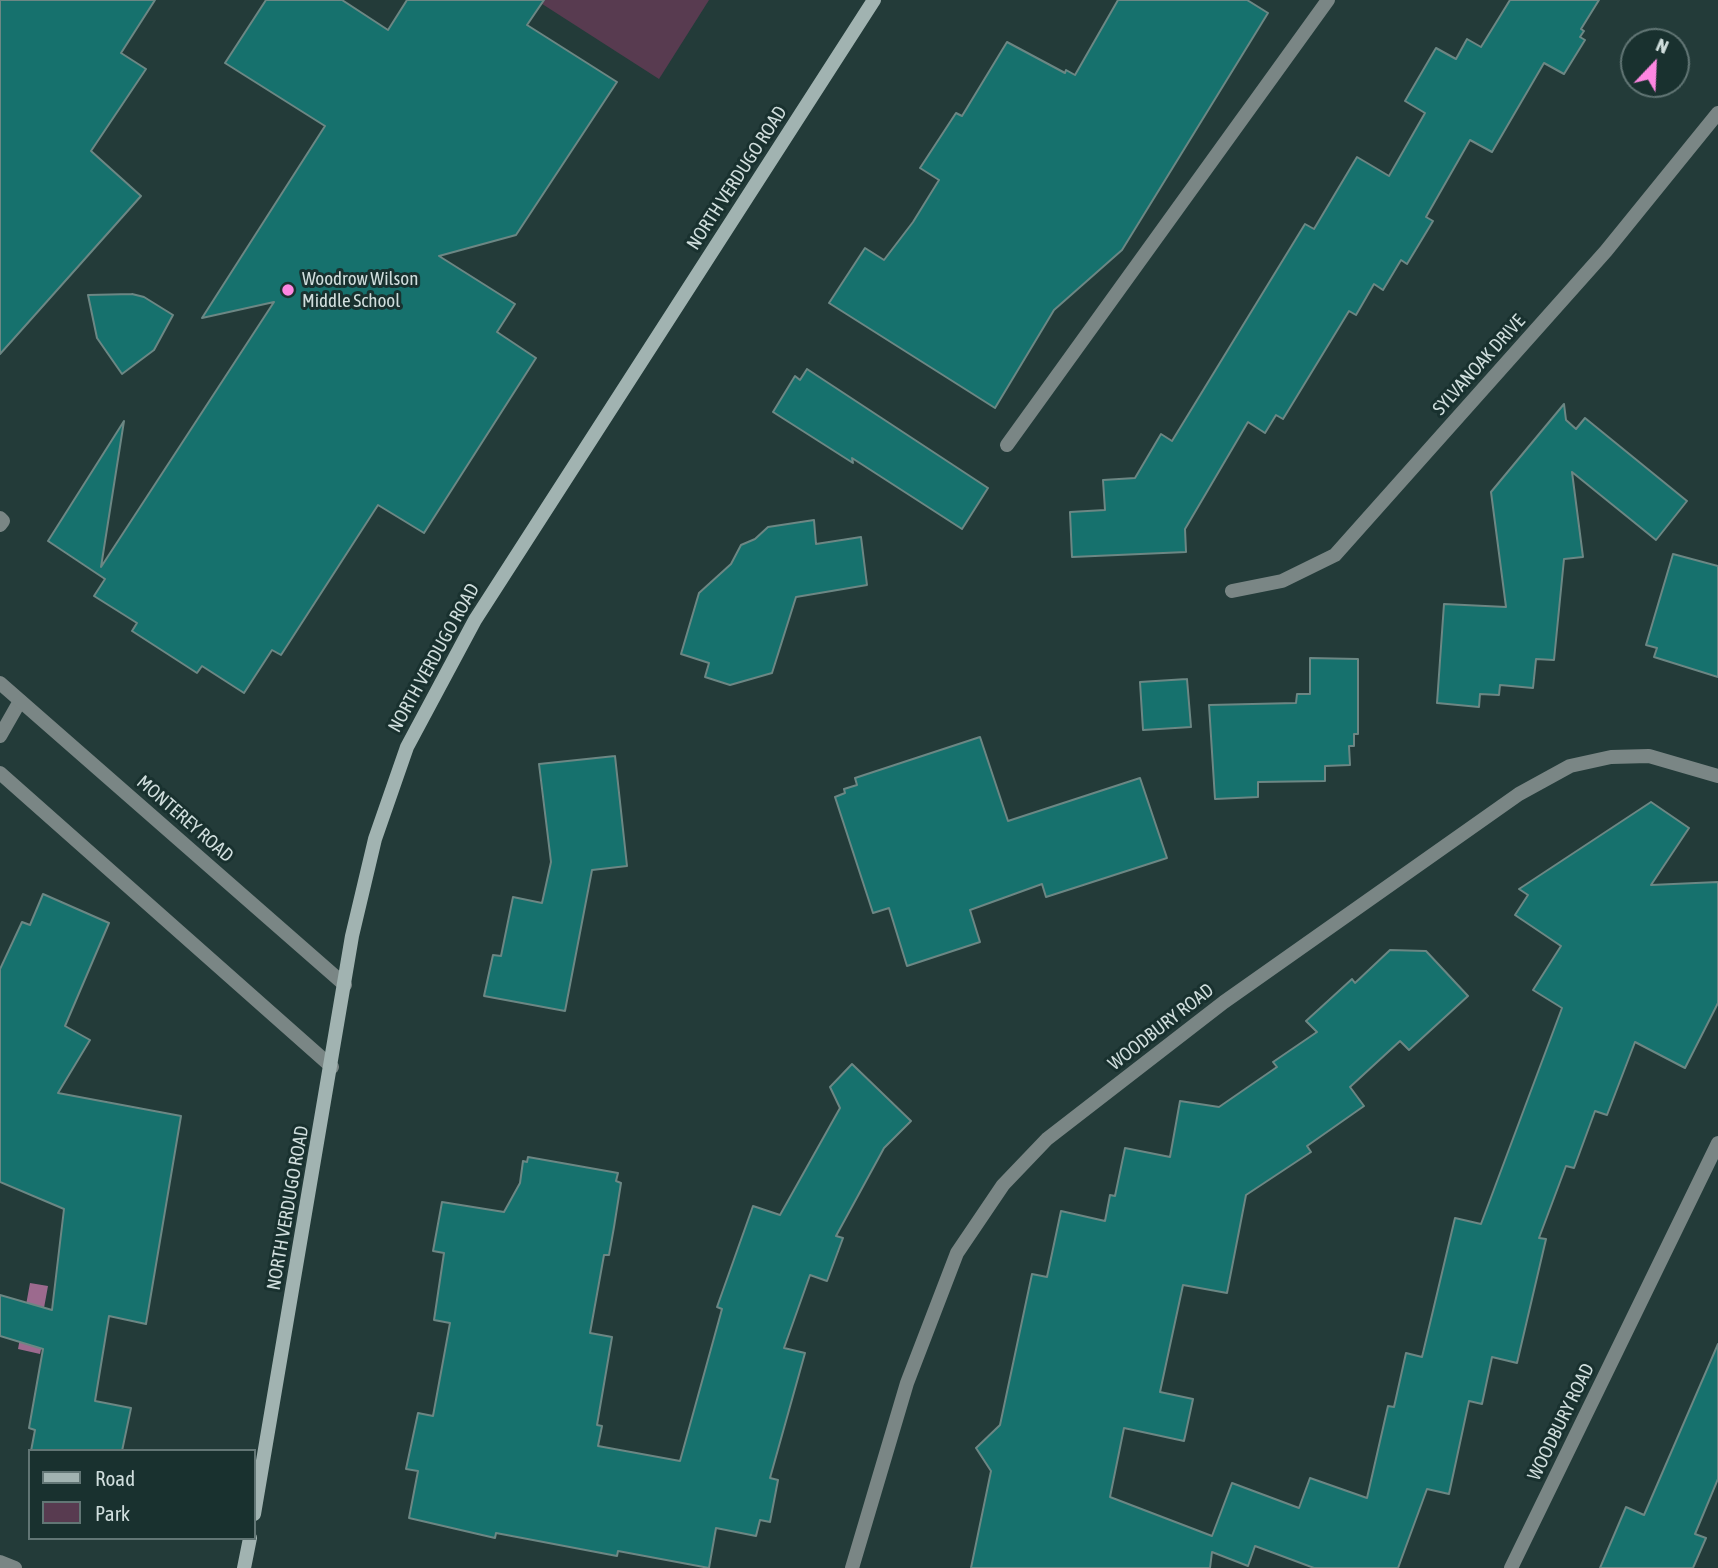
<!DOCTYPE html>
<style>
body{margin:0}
#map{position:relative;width:1718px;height:1568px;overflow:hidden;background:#233b39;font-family:"Asap Condensed",sans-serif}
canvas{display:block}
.legend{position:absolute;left:28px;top:1449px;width:228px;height:91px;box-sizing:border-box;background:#19312f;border:2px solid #627675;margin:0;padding:9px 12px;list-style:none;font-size:21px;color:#d0dedd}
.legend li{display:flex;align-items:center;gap:14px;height:35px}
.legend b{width:35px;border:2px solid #627675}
.north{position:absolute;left:1620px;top:28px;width:70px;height:70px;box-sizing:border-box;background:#19312f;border:2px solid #627675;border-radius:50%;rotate:23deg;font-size:19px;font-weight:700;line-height:28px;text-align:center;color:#d0dedd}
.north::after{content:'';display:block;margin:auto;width:24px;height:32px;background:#fd86e1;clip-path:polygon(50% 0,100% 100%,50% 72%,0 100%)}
</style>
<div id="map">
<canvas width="1718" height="1568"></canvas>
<ul class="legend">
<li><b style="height:9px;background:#a1b3b1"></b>Road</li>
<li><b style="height:19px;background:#583b50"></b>Park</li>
</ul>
<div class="north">N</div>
</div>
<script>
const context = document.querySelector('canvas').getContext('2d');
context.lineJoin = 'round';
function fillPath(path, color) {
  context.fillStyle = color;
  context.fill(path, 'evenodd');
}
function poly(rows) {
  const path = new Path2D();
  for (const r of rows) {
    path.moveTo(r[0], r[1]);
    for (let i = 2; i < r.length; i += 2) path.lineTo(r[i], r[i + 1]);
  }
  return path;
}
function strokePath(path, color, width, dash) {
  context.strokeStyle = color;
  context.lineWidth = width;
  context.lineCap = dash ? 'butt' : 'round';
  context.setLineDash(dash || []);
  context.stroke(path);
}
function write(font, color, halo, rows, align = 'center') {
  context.font = font + ' "Asap Condensed",sans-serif';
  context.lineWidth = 6;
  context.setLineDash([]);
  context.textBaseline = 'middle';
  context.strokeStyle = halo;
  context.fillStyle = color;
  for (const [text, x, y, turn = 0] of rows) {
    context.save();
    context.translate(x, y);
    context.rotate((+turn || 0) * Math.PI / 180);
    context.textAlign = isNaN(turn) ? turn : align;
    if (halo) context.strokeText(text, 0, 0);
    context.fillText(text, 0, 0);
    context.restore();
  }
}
const green = poly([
 [536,0,709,0,659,79]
]);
const water = poly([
 [30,1283,48,1286,44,1308,49,1312,40,1354,18,1349]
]);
const building = poly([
 [0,0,155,0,121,53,146,69,91,151,141,196,0,354,0,0],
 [266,0,342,0,388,30,407,0,544,0,527,25,617,82,516,235,439,256,515,304,497,332,536,358,424,533,378,505,281,655,272,650,244,693,202,666,197,673,132,631,137,623,94,596,105,579,48,541,124,421,101,567,274,302,202,318,325,126,225,63,266,0],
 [1118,0,1247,0,1268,13,1122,250,1054,310,995,408,829,303,865,248,884,260,913,222,939,180,920,168,956,113,962,116,1007,42,1065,73,1066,70,1075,75,1118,0],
 [1510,0,1599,0,1581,29,1584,31,1580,37,1585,40,1564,74,1544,63,1492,152,1470,140,1426,217,1433,221,1407,264,1401,260,1383,290,1374,284,1356,315,1349,311,1283,419,1276,415,1265,433,1248,422,1185,529,1186,552,1072,557,1070,512,1105,510,1103,480,1135,478,1161,434,1172,441,1305,224,1314,229,1357,157,1389,176,1425,113,1405,101,1436,48,1456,59,1467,39,1481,47,1510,0],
 [132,294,144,297,173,315,154,350,122,374,97,338,88,295,132,294],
 [807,369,988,488,962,529,852,458,853,463,773,412,795,376,800,380,807,369],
 [1564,404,1566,420,1576,429,1585,418,1687,501,1656,540,1572,472,1583,557,1564,559,1554,660,1536,659,1533,688,1500,685,1499,695,1480,694,1479,707,1437,703,1444,604,1506,607,1491,492,1564,404],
 [814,520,816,544,861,537,867,585,796,597,772,673,730,685,705,677,709,663,681,654,699,593,731,564,741,545,755,539,768,527,814,520],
 [1673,554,1718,566,1718,677,1654,657,1657,648,1646,645,1673,554],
 [1310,658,1358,659,1358,734,1354,734,1354,746,1349,746,1350,765,1325,766,1325,781,1258,782,1258,797,1215,799,1209,705,1296,703,1297,694,1310,694,1310,658],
 [1187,679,1191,727,1143,730,1140,682,1187,679],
 [980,737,1008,821,1140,778,1167,858,1046,897,1042,884,970,910,980,942,907,966,889,908,873,913,835,797,845,793,844,789,857,785,855,778,980,737],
 [615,756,627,866,592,870,565,1011,484,996,493,955,501,956,513,897,542,903,551,862,539,764,615,756],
 [1651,802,1689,828,1651,885,1718,882,1718,1003,1685,1068,1635,1042,1607,1115,1595,1111,1574,1168,1566,1166,1539,1238,1546,1239,1517,1363,1492,1357,1482,1404,1469,1401,1449,1494,1427,1489,1398,1568,1314,1568,1255,1546,1248,1566,1212,1552,1210,1568,971,1568,991,1471,976,1448,1000,1425,1032,1274,1047,1277,1061,1211,1105,1221,1110,1195,1115,1196,1125,1148,1170,1157,1180,1101,1219,1107,1277,1067,1273,1062,1317,1032,1306,1021,1352,979,1355,983,1390,950,1426,951,1468,996,1409,1050,1400,1041,1350,1087,1364,1106,1307,1146,1311,1152,1246,1195,1227,1293,1183,1285,1160,1392,1193,1399,1184,1441,1124,1428,1110,1497,1212,1536,1232,1483,1299,1508,1310,1478,1367,1498,1388,1406,1394,1407,1406,1353,1422,1357,1455,1218,1481,1224,1562,1008,1533,990,1561,946,1515,915,1528,895,1519,889,1651,802],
 [43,894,109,923,65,1026,90,1040,58,1093,181,1116,146,1324,109,1316,95,1401,131,1408,122,1451,31,1451,35,1430,29,1428,43,1349,0,1336,0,1295,52,1310,64,1209,0,1182,0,969,22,922,30,925,43,894],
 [852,1064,911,1121,884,1148,836,1236,843,1238,827,1281,810,1275,784,1348,805,1353,770,1478,778,1480,770,1522,760,1520,756,1536,716,1528,709,1568,618,1551,617,1556,496,1533,495,1538,409,1518,418,1471,406,1469,418,1413,433,1416,450,1323,434,1320,444,1253,433,1251,442,1202,504,1212,520,1183,523,1161,527,1162,528,1157,618,1173,616,1181,621,1183,614,1227,609,1255,604,1255,590,1333,612,1337,597,1425,602,1426,598,1446,680,1461,722,1309,717,1307,753,1206,780,1215,840,1108,830,1087,852,1064],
 [1718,1344,1718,1479,1695,1534,1706,1538,1693,1568,1600,1568,1626,1507,1644,1515,1718,1344]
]);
const service = poly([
 [0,518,3,521,0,525]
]);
const minor = poly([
 [1007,445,1328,0],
 [1232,591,1282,581,1335,555,1606,251,1718,113],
 [0,736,20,701],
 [0,1562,15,1568],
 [852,1568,907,1383,957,1253,1003,1185,1047,1139,1224,1002,1519,794,1570,766,1611,757,1649,756,1718,776],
 [1511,1568,1718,1143]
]);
const tertiary = poly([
 [0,683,345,985],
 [0,773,332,1067]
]);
const secondary = poly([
 [254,1514,352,936,375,839,407,747,475,620,874,0],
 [244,1568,250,1538]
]);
const markers = [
 [288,290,7,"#fd86e1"]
];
const streetNames = [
 ["NORTH VERDUGO ROAD",737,178,-57],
 ["SYLVANOAK DRIVE",1479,365,-48],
 ["NORTH VERDUGO ROAD",434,658,-61],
 ["MONTEREY ROAD",185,819,41],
 ["WOODBURY ROAD",1161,1027,-38],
 ["NORTH VERDUGO ROAD",288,1208,-80],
 ["WOODBURY ROAD",1561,1422,-64]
];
const poiNames = [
 ["Woodrow Wilson",302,279],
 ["Middle School",302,301]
];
fillPath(green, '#583b50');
fillPath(water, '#9c6a8e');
fillPath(building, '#16716d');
strokePath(building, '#6c8784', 2);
strokePath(service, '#7a8685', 14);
strokePath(minor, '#7a8685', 14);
strokePath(tertiary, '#7a8685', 14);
strokePath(secondary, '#a1b3b1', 14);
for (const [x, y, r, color] of markers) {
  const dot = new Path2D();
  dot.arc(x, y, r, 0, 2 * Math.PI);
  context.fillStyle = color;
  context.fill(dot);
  strokePath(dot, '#19312f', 2.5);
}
write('19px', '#d0dedd', '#19312f', streetNames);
write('19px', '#d0dedd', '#19312f', poiNames, 'left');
</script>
